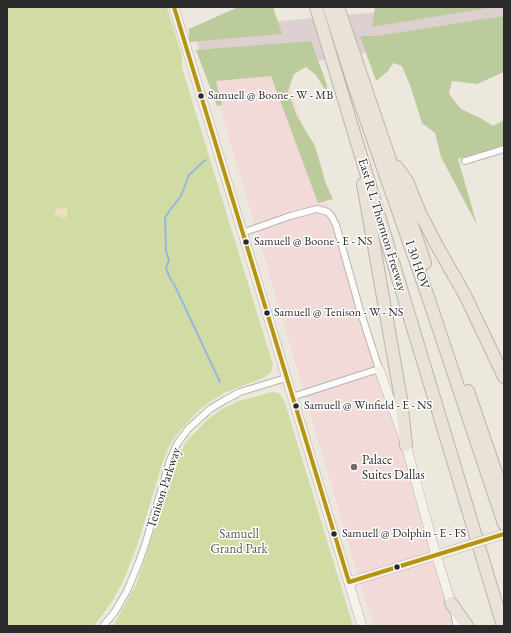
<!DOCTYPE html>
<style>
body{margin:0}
#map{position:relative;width:511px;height:633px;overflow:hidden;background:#ede8dd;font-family:"EB Garamond",serif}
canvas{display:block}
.frame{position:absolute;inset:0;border:8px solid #2b2b2b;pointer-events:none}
</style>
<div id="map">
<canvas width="511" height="633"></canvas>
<div class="frame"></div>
</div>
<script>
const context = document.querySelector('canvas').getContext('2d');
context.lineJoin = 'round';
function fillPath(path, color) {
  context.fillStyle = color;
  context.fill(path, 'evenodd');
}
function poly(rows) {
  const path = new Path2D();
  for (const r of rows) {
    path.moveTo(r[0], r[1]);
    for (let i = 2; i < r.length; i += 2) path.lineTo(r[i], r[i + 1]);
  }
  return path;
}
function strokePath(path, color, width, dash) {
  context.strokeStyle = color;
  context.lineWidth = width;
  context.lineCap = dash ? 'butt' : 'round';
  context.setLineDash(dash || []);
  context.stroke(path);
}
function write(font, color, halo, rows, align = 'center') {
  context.font = font + ' "EB Garamond",serif';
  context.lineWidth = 3;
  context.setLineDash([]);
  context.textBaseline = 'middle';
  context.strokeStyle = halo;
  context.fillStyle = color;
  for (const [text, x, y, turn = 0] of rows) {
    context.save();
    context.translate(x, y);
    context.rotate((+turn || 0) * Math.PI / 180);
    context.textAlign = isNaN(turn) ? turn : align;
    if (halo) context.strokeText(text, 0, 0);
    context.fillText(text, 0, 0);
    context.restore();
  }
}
const built = poly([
 [283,65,464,626,373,626,209,70]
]);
const industrial = poly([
 [433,7,504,7,504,28,297,65,203,63,193,29]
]);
const green = poly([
 [7,7,167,7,182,56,182,68,273,365,271,372,265,377,224,393,208,403,197,412,177,434,169,446,163,461,139,540,124,579,113,600,94,626,7,626],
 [272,392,278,393,282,397,285,403,353,626,113,626,137,583,178,457,186,442,207,420,222,409,239,401]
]);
const forest = poly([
 [238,7,273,7,282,34,189,42,189,29],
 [375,7,494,7,372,27],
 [504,16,504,72,477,84,452,81,449,94,461,109,480,118,493,126,504,120,504,146,458,159,477,225,441,157,435,133,422,123,410,85,402,66,393,63,388,71,376,81,360,36,376,36],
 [311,41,327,85,327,93,316,75,306,67,294,74,288,91,297,116,315,146,326,184,333,199,318,203,271,76,216,81,222,105,217,106,196,50]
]);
const sand = poly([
 [57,206,60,209,65,208,67,209,67,216,65,218,62,218,59,215,56,217,54,215]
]);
const stream = poly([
 [205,160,189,175,181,196,170,210,165,218,166,251,169,260,166,269,170,278,175,286,220,382]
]);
const street = poly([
 [465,161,504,149],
 [242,233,290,216,317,209,328,212,332,217,336,225,360,310,379,369,292,397],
 [454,613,457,626],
 [103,626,114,613,127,591,139,562,146,542,170,460,177,444,188,429,210,409,225,400,240,392,286,378]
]);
const secondary = poly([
 [174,7,362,626],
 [379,369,406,445,436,555,451,603],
 [349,582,456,549]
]);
const highway = poly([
 [316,7,503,626],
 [329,7,355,88,425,288,504,524],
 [338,7,425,263],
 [397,167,407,181,420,213,436,244,465,295,504,377],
 [363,184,401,399,406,445],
 [468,391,504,496],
 [451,603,467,626]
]);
const secondaryBridge = poly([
 [456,549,504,534]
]);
const bus1 = poly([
 [174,7,349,582],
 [349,582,504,534]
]);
const markers = [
 [201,96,3.5,"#2b2b2b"],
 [246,242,3.5,"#2b2b2b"],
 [267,313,3.5,"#2b2b2b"],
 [296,406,3.5,"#2b2b2b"],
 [354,467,4,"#6f6d69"],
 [334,534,3.5,"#2b2b2b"],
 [397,567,3.5,"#2b2b2b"]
];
const busNames = [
 ["Samuell @ Boone - W - MB",208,96],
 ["Samuell @ Boone - E - NS",254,242],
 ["Samuell @ Tenison - W - NS",274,313],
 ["Samuell @ Winfield - E - NS",304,406],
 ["Samuell @ Dolphin - E - FS",342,534]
];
const streetNames = [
 ["East R L Thornton Freeway",382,225,73],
 ["I 30 HOV",417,265,71],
 ["Tenison Parkway",164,488,-72]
];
const poiNames = [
 ["Palace",362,460],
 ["Suites Dallas",362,475]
];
const parkNames = [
 ["Samuell",239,534],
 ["Grand Park",239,549]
];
fillPath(built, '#f2dad8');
fillPath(industrial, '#ded0d1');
fillPath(green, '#d1dba4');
fillPath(forest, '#bccb9c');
fillPath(sand, '#eee0ba');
strokePath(stream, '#98b7dd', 2);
strokePath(street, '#b7b4ad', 8);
strokePath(secondary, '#b7b4ad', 10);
strokePath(highway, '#b7b4ad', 14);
strokePath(street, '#fcfcfa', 6);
strokePath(secondary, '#f5f1eb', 9);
strokePath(highway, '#eae2d6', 12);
strokePath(secondaryBridge, '#b7b4ad', 10, []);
strokePath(secondaryBridge, '#f5f1eb', 9);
strokePath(bus1, '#b5940f', 4);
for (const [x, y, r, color] of markers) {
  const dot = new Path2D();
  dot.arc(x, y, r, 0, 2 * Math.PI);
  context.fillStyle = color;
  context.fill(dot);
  strokePath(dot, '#fff', 1.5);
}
write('12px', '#2b2b2b', '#fff', busNames, 'left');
write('13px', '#2b2b2b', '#fff', streetNames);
write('13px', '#2b2b2b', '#fff', poiNames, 'left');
write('13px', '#565d42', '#fff', parkNames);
</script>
